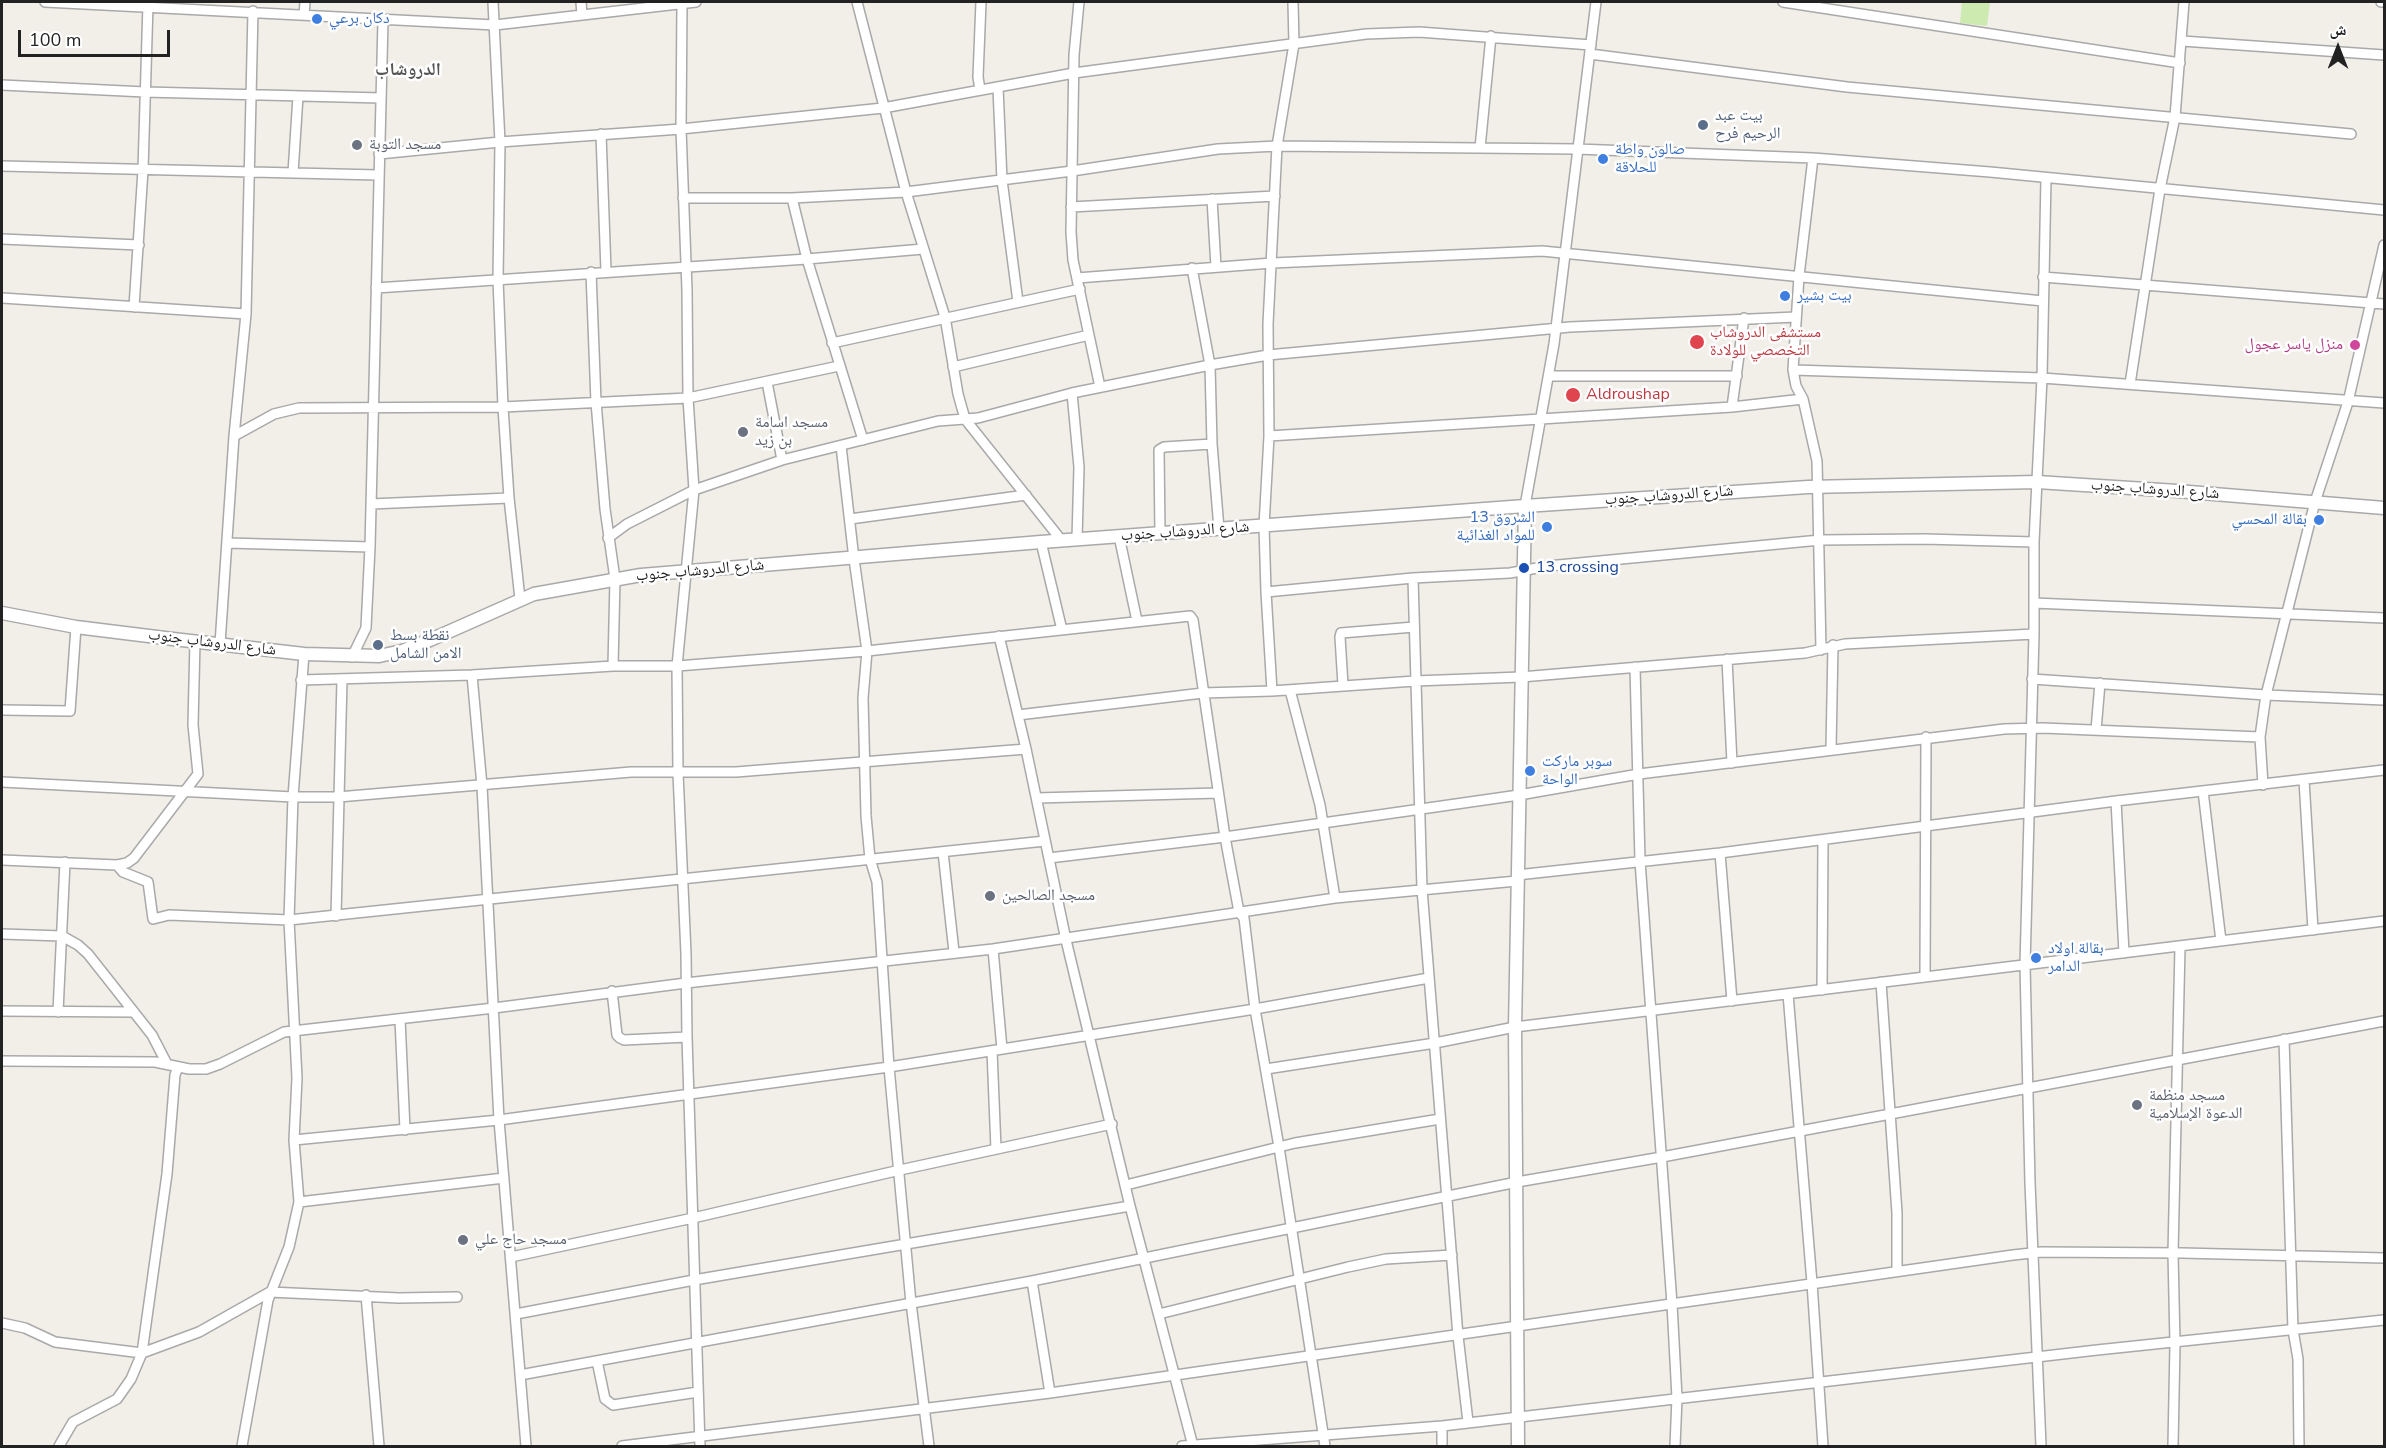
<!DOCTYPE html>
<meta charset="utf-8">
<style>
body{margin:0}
#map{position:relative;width:2386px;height:1448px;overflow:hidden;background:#f2efe9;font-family:"Nunito Sans","Noto Naskh Arabic",sans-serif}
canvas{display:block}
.frame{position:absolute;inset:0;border:3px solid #222;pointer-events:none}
.north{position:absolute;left:2308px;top:18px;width:60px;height:60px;-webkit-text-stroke:4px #fff;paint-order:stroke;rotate:0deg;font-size:16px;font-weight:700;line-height:24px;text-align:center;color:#222}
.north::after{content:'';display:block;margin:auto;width:21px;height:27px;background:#222;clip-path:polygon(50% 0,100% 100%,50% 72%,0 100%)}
.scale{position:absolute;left:18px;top:30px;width:152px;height:27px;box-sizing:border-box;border:3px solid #222;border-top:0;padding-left:8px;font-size:18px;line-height:21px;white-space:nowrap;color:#222;-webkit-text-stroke:4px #fff;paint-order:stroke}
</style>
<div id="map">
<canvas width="2386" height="1448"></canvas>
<div class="frame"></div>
<div class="north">ش</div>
<div class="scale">100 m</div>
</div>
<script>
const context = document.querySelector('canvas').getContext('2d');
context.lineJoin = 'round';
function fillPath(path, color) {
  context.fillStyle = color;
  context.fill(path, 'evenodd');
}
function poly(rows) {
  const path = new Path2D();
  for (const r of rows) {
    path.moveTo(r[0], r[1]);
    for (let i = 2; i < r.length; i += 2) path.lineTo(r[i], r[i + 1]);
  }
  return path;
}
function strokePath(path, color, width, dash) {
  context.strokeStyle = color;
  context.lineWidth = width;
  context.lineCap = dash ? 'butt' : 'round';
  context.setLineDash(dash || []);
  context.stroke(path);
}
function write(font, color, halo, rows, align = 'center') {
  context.font = font + ' "Nunito Sans","Noto Naskh Arabic",sans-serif';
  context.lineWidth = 5;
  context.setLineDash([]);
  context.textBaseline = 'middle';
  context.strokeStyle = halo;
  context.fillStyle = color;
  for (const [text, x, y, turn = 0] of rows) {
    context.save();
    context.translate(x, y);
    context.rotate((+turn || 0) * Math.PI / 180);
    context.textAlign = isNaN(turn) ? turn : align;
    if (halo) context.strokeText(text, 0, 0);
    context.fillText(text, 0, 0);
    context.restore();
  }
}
const grass = poly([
 [1962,2,1990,2,1987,26,1960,23]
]);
const minor = poly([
 [45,2,495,25,696,2],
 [493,2,500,142,498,279,503,407,509,498,520,599],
 [581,2,582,15],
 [682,2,681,129,687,290,688,398,694,490,677,666,678,773,686,954,687,1037,700,1446],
 [857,2,906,192,945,317,958,394,965,419,1062,541],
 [1079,2,1074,55,1071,232,1073,260,1100,387],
 [1783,2,2180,63],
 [2381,2,2384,2],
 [304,15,305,2],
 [2182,41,2384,55],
 [1590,54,1847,87,2351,134],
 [2,85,145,92,381,98],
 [998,88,1002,180,1018,302],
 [980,90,978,77,981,2],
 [601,134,606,271],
 [1480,148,1491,36],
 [379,154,500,142,681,129,883,108,1074,73,1366,34,1419,32,1591,45],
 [1813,158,1799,276,1793,370,1796,386,1803,399,1817,461,1821,650],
 [2,166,378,175],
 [293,173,298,96],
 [683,198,792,198,906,192,1072,171,1218,149,1277,146,1577,149,1813,158,1990,172,2384,210],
 [792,198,807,259,863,440],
 [1212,199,1216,267],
 [1071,207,1275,196],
 [2,239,139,245],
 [1192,268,1210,365,1212,444,1219,529],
 [591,272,596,402,605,509,615,579,613,666],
 [2043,277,2384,304],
 [1077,278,1272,263,1542,251,2043,301],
 [376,288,807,259,923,249],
 [2,298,246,314],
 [134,307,143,170,148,4],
 [832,343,1080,289],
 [953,367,1089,335],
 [1793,370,2042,378,2384,403],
 [1549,376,1737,376],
 [767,382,782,460],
 [2130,384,2160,189,2175,117,2184,2],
 [1072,393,1079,467,1077,539],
 [1732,407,1744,318],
 [234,436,274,414,299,408,503,407,688,398,839,366],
 [1269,436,1732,407,1803,399],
 [841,446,854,559,867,651,863,698,866,816,870,859,877,882,889,1067,911,1303,929,1446],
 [371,504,509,498],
 [1525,506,1554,344,1596,2],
 [850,519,1026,495],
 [1160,534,1159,450,1164,447,1212,444],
 [1119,536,1137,621],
 [608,538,627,524,694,490,782,460,938,421,978,418,1072,393,1210,365,1268,355,1570,327,1796,317],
 [1041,542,1062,630],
 [228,543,370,547],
 [1413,578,1422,889,1458,1336,1468,1422],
 [1266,592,1413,578,1510,573,1548,566,1820,540,1924,539,2034,542],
 [2034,603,2384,618],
 [999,636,1026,749,1066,940,1130,1206,1193,1446],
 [220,644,234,436,246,314,253,11],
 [352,657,366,628,370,547,383,20],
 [1727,659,1732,763],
 [1635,667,1640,861,1672,1304,1677,1398,1675,1446],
 [472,675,482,786,499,1120,526,1446],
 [2032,679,2266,695,2384,700],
 [301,680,472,675,613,666,677,666,867,651,1190,616,1193,620,1225,837,1239,912,1244,918,1255,1009,1279,1147,1325,1446],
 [1343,685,1340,637,1341,633,1414,627],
 [1290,690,1320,805,1335,898],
 [1272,691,1266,592,1264,526,1269,436,1268,324,1277,146,1294,44,1293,2],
 [2,710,70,711,76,627],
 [1018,715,1203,693,1272,691,1415,681,1521,677,1805,653,1845,644,2034,634],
 [2096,730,2100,683],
 [1831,749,1833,645],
 [2304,780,2313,930],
 [2,782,293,797,338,797,631,772,736,772,1026,749],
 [2263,785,2260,737,2266,695,2315,502,2348,402,2384,245],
 [2203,791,2221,941],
 [1037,798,1218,793],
 [2116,801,2124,953],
 [943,852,954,952],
 [1720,853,1732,1001],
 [1049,858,1225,837,1519,795,1639,774,2004,729,2043,728,2260,737],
 [2,860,117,865,127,863,134,858,198,774,193,725,195,641],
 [117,865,123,872,148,882,153,919,169,915,289,920,1045,841],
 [1517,875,1720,853,2116,801,2384,770],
 [336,916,342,680],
 [2,934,62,936,78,945,88,954,152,1035,167,1064],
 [993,949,1002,1049],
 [1925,977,1926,737],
 [1881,982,1897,1213,1897,1270],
 [1822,990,1823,840],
 [612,991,617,1035,620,1038,624,1040,687,1037],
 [1788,994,1812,1283,1823,1446],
 [2,1011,134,1012],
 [58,1012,65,862],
 [400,1019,405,1130],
 [2284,1039,2293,1330,2298,1359,2299,1446],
 [992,1051,996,1149],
 [2,1061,155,1062,189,1069,206,1069,220,1064,284,1032,494,1008,686,983,993,949,1335,898,1517,881],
 [1266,1069,1435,1043,1515,1027,2384,921],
 [294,1140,499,1120,889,1067,1255,1009,1429,978],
 [1126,1185,1295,1143,1440,1119],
 [299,1202,504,1178],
 [511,1257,693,1218,900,1170,1112,1124],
 [1032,1281,1050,1393],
 [366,1295,379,1446],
 [516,1314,694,1280,1130,1206],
 [1159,1314,1348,1267,1386,1259,1452,1255],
 [2,1323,25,1328,55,1342,142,1353,199,1332,270,1292,399,1298,457,1297],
 [597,1361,605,1399,613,1405,698,1392],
 [520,1375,1032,1281,1517,1182,1662,1157,2384,1021],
 [1442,1426,1442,1446],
 [59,1446,73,1422,117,1399,131,1379,142,1353,167,1174,175,1075,178,1067],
 [242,1446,268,1300,289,1247,299,1202,294,1140,297,1078,289,920,293,797,304,654],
 [622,1446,1050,1393,2013,1255,2041,1252,2182,1253,2384,1258],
 [1182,1446,1442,1426,2097,1350,2384,1320],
 [2041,1446,2030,1183,2025,965,2034,634,2034,542,2042,378,2046,178],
 [2173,1446,2175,1344,2173,1253,2180,947]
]);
const tertiary = poly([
 [2,613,76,627,173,639,304,654,379,656,402,651,430,640,534,594,641,575,1041,542,1525,506,1808,487,2037,482,2177,491,2384,508],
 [1518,1446,1515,1027,1525,506]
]);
const markers = [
 [317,19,6,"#3f7fe0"],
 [1703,125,6,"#5c6f8a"],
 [357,145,6,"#6b7280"],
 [1603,159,6,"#3f7fe0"],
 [1785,296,6,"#3f7fe0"],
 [1697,342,8,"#e0444e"],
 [2355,345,6,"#d1479c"],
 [1573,395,8,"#e0444e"],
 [743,432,6,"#6b7280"],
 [2319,520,6,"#3f7fe0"],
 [1547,527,6,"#3f7fe0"],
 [1524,568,6,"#1a4fb4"],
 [378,645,6,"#5c6f8a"],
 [1530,771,6,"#3f7fe0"],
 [990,896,6,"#6b7280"],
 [2036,958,6,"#3f7fe0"],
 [2137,1105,6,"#6b7280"],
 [463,1240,6,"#6b7280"]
];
const shopNames = [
 ["دكان برعي",329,19],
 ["صالون واطة",1615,150],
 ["للحلاقة",1615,168],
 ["بيت بشير",1797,296],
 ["الشروق 13",1535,518,"right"],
 ["للمواد الغذائية",1535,536,"right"],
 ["بقالة المحسي",2307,520,"right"],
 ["سوبر ماركت",1542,762],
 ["الواحة",1542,780],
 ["بقالة اولاد",2048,949],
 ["الدامر",2048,967]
];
const serviceNames = [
 ["بيت عبد",1715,116],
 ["الرحيم فرح",1715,134],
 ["نقطة بسط",390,636],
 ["الامن الشامل",390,654]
];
const worshipNames = [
 ["مسجد التوبة",369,145],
 ["مسجد اسامة",755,423],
 ["بن زيد",755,441],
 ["مسجد الصالحين",1002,896],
 ["مسجد منظمة",2149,1096],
 ["الدعوة الإسلامية",2149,1114],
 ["مسجد حاج علي",475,1240]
];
const healthNames = [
 ["مستشفى الدروشاب",1710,333],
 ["التخصصي للولادة",1710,351],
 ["Aldroushap",1586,395]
];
const hotelNames = [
 ["منزل ياسر عجول",2343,345]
];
const streetNames = [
 ["شارع الدروشاب جنوب",2155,490,4],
 ["شارع الدروشاب جنوب",1669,496,-4],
 ["شارع الدروشاب جنوب",1185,532,-4],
 ["شارع الدروشاب جنوب",700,571,-5],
 ["شارع الدروشاب جنوب",212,643,7]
];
const transitNames = [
 ["13 crossing",1536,568]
];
const neighbourhoodNames = [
 ["الدروشاب",408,71]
];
fillPath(grass, '#cdebb0');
strokePath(minor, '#a9a9a9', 12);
strokePath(tertiary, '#a9a9a9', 15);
strokePath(minor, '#fff', 9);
strokePath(tertiary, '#fff', 12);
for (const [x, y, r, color] of markers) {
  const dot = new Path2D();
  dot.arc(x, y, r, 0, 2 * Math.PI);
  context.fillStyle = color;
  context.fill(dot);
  strokePath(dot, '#fff', 2);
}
write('16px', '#366cbe', '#fff', shopNames, 'left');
write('16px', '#4e5e75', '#fff', serviceNames, 'left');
write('16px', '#5b616d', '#fff', worshipNames, 'left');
write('16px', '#be3a42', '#fff', healthNames, 'left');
write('16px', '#b23c85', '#fff', hotelNames, 'right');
write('16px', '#222', '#fff', streetNames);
write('16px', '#164399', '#fff', transitNames, 'left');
write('bold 18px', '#555', '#fff', neighbourhoodNames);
</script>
